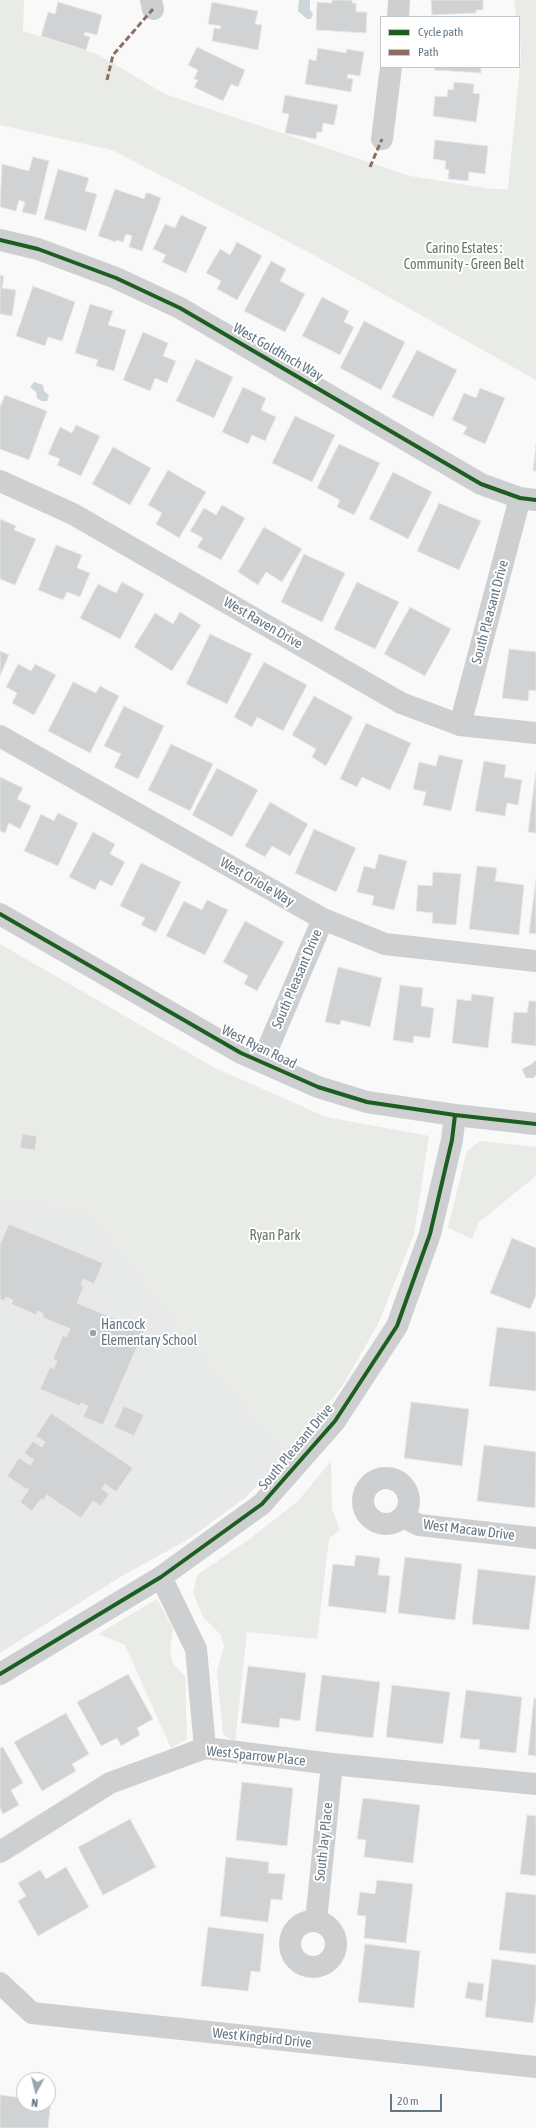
<!DOCTYPE html>
<style>
body{margin:0}
#map{position:relative;width:536px;height:2128px;overflow:hidden;background:#f9f9f9;font-family:"Asap Condensed",sans-serif}
canvas{display:block}
.legend{position:absolute;left:380px;top:16px;width:140px;height:52px;box-sizing:border-box;background:#fff;border:1px solid #c1c8cd;margin:0;padding:5px 7px;list-style:none;font-size:12px;color:#657683}
.legend li{display:flex;align-items:center;gap:8px;height:20px}
.legend b{width:20px;border:1px solid #c1c8cd}
.north{position:absolute;left:16px;top:2072px;width:40px;height:40px;box-sizing:border-box;background:#fff;border:1px solid #c1c8cd;border-radius:50%;rotate:187deg;font-size:11px;font-weight:700;line-height:16px;text-align:center;color:#657683}
.north::after{content:'';display:block;margin:auto;width:14px;height:18px;background:#99a4ac;clip-path:polygon(50% 0,100% 100%,50% 72%,0 100%)}
.scale{position:absolute;left:390px;top:2094px;width:52px;height:18px;box-sizing:border-box;border:2px solid #657683;border-top:0;padding-left:5px;font-size:12px;line-height:14px;white-space:nowrap;color:#657683;-webkit-text-stroke:3px #fff;paint-order:stroke}
</style>
<div id="map">
<canvas width="536" height="2128"></canvas>
<ul class="legend">
<li><b style="height:5px;background:#1b5e20"></b>Cycle path</li>
<li><b style="height:5px;background:#8d6e63"></b>Path</li>
</ul>
<div class="north">N</div>
<div class="scale">20 m</div>
</div>
<script>
const context = document.querySelector('canvas').getContext('2d');
context.lineJoin = 'round';
function fillPath(path, color) {
  context.fillStyle = color;
  context.fill(path, 'evenodd');
}
function poly(rows) {
  const path = new Path2D();
  for (const r of rows) {
    if (r.length === 3) {
      path.moveTo(r[0] + r[2], r[1]);
      path.arc(r[0], r[1], r[2], 0, 2 * Math.PI);
      continue;
    }
    path.moveTo(r[0], r[1]);
    for (let i = 2; i < r.length; i += 2) path.lineTo(r[i], r[i + 1]);
  }
  return path;
}
function strokePath(path, color, width, dash) {
  context.strokeStyle = color;
  context.lineWidth = width;
  context.lineCap = dash ? 'butt' : 'round';
  context.setLineDash(dash || []);
  context.stroke(path);
}
function write(font, color, halo, rows, align = 'center') {
  context.font = font + ' "Asap Condensed",sans-serif';
  context.lineWidth = 4;
  context.setLineDash([]);
  context.textBaseline = 'middle';
  context.strokeStyle = halo;
  context.fillStyle = color;
  for (const [text, x, y, turn = 0] of rows) {
    context.save();
    context.translate(x, y);
    context.rotate((+turn || 0) * Math.PI / 180);
    context.textAlign = isNaN(turn) ? turn : align;
    if (halo) context.strokeText(text, 0, 0);
    context.fillText(text, 0, 0);
    context.restore();
  }
}
const built = poly([
 [0,1198,88,1211,285,1455,246,1497,189,1539,120,1577,0,1653]
]);
const green = poly([
 [0,0,24,0,23,31,97,54,165,94,410,176,492,189,508,189,521,56,519,17,516,17,514,0,536,0,536,380,314,255,112,150,0,125],
 [0,944,215,1068,326,1117,429,1136,414,1234,378,1324,341,1388,285,1455,88,1211,0,1198],
 [480,1141,536,1147,536,1176,479,1222,472,1239,448,1228,467,1151],
 [331,1461,332,1509,340,1530,329,1538,317,1639,247,1632,235,1742,223,1734,217,1672,224,1646,221,1635,203,1617,193,1593,197,1575,247,1541,298,1501],
 [157,1599,173,1628,170,1652,173,1663,185,1677,187,1739,171,1748,125,1645,98,1634]
]);
const water = poly([
 [299,0,310,0,310,10,313,14,311,19,307,19,298,11],
 [34,382,43,385,44,391,49,395,47,401,41,401,37,398,36,392,30,387],
 [536,1060,536,1075,533,1078,526,1078,522,1069,532,1064]
]);
const building = poly([
 [332,0,352,0,352,3,356,3,356,12,367,12,366,33,316,30,317,2,332,3,332,0],
 [431,0,483,0,483,10,476,10,476,13,432,15,431,0],
 [58,2,102,15,97,35,85,32,84,35,90,37,86,50,41,36,48,12,55,14,58,2],
 [212,2,258,11,255,24,262,25,258,50,212,41,214,28,220,29,221,26,208,24,212,2],
 [197,47,245,70,238,87,231,84,223,101,194,87,198,80,194,79,198,70,188,65,197,47],
 [318,48,346,53,347,49,364,52,360,76,348,74,347,78,353,79,351,92,305,84,309,59,316,61,318,48],
 [435,67,481,67,481,73,434,70,435,67],
 [454,82,474,84,473,93,480,94,476,122,433,116,435,96,447,97,448,89,453,90,454,82],
 [285,95,338,105,334,125,323,123,322,132,317,132,316,139,285,133,289,114,282,113,285,95],
 [435,140,488,146,485,174,469,172,468,181,448,179,449,170,445,169,446,161,433,159,435,140],
 [33,157,49,161,36,215,22,212,25,202,19,200,16,211,0,207,2,164,29,171,33,157],
 [58,169,89,178,85,191,97,194,86,231,44,219,58,169],
 [115,189,144,199,146,193,149,193,161,198,142,251,129,247,132,236,126,234,123,242,116,240,116,242,98,236,115,189],
 [181,215,207,227,186,273,162,262,166,255,153,249,165,224,175,228,181,215],
 [237,242,262,256,237,300,217,289,221,281,206,273,220,249,230,255,237,242],
 [271,261,286,269,280,281,305,294,285,332,244,311,271,261],
 [0,275,4,276,2,288,16,290,12,316,0,314,0,275],
 [33,286,75,302,62,341,48,337,45,346,16,336,33,286],
 [322,297,349,311,344,322,354,327,340,355,302,336,322,297],
 [90,304,113,311,108,325,126,330,114,371,96,366,98,360,75,353,90,304],
 [364,321,405,342,381,390,340,368,364,321],
 [143,332,168,343,163,356,176,361,167,383,155,378,150,391,123,380,143,332],
 [417,350,457,370,433,417,392,397,417,350],
 [196,359,233,377,214,418,176,401,196,359],
 [243,387,266,398,261,410,276,417,265,441,252,435,248,444,222,432,243,387],
 [480,388,505,398,485,444,463,434,467,427,452,420,464,393,476,398,480,388],
 [5,395,47,411,29,460,0,449,0,407,5,395],
 [295,416,335,435,312,482,272,463,295,416],
 [76,425,100,436,81,476,57,465,60,459,48,454,60,427,72,433,76,425],
 [339,444,380,463,354,515,337,507,340,500,317,488,339,444],
 [536,444,536,471,533,471,536,444],
 [113,447,151,468,130,505,92,484,113,447],
 [168,470,206,492,179,538,156,524,162,513,148,505,168,470],
 [393,472,432,492,408,539,369,519,393,472],
 [439,503,481,521,459,570,417,551,439,503],
 [222,505,245,518,221,560,197,547,203,538,190,531,204,508,216,515,222,505],
 [0,519,16,526,14,530,36,539,15,585,0,579,0,519],
 [264,527,302,549,282,582,266,572,258,585,238,572,264,527],
 [56,545,82,555,77,568,90,573,80,597,67,592,63,600,38,590,56,545],
 [304,554,345,573,322,622,281,602,304,554],
 [122,582,144,594,120,639,80,618,98,584,116,593,122,582],
 [357,582,399,602,375,649,334,629,357,582],
 [410,607,451,629,425,676,384,654,410,607],
 [180,612,201,625,172,671,134,647,155,613,173,624,180,612],
 [210,634,252,654,227,704,186,684,210,634],
 [509,649,536,652,536,691,529,690,528,701,502,698,509,649],
 [0,651,9,655,0,676,0,651],
 [264,662,307,685,283,731,257,717,252,727,234,717,264,662],
 [18,664,31,671,35,664,56,675,34,715,12,703,17,693,6,687,18,664],
 [73,682,96,693,100,686,119,696,90,753,48,731,73,682],
 [314,696,353,717,326,766,312,757,316,749,292,735,314,696],
 [124,706,164,726,138,779,114,767,121,754,104,746,124,706],
 [366,723,411,743,390,790,362,777,357,787,340,779,366,723],
 [171,744,213,764,190,811,148,790,171,744],
 [439,755,463,760,451,811,423,805,426,792,413,789,419,762,436,766,439,755],
 [484,761,506,765,504,777,522,780,518,805,507,803,505,816,475,811,484,761],
 [217,768,258,790,232,837,192,815,217,768],
 [536,771,536,833,528,832,536,771],
 [0,777,23,788,17,799,31,806,20,829,9,823,5,833,0,831,0,777],
 [270,802,308,824,290,856,272,846,265,857,245,846,270,802],
 [58,813,78,823,58,866,24,851,41,814,54,821,58,813],
 [314,829,356,848,336,892,295,873,314,829],
 [93,832,115,844,110,854,125,862,112,886,100,880,95,890,69,877,93,832],
 [379,854,407,861,394,910,372,905,374,896,357,892,364,866,375,869,379,854],
 [141,863,181,882,156,932,141,925,145,918,120,906,141,863],
 [477,866,497,868,495,881,524,885,519,935,469,929,477,866],
 [433,872,461,874,456,925,432,923,433,913,416,911,418,885,432,886,433,872],
 [536,880,536,934,529,933,536,880],
 [207,900,228,910,205,955,166,936,184,901,202,910,207,900],
 [245,921,284,942,257,991,244,984,248,976,223,962,245,921],
 [338,967,382,978,370,1027,341,1020,340,1025,325,1022,338,967],
 [400,985,423,988,421,1006,434,1008,430,1038,414,1036,413,1043,393,1040,400,985],
 [472,994,494,997,488,1048,452,1043,457,999,471,1001,472,994],
 [529,1001,536,1001,536,1046,511,1043,514,1012,527,1013,529,1001],
 [22,1134,37,1136,35,1150,20,1148,22,1134],
 [9,1224,103,1263,94,1284,83,1279,81,1285,84,1286,77,1303,144,1331,103,1425,83,1417,88,1406,81,1403,80,1406,40,1389,50,1367,54,1369,57,1361,53,1359,63,1335,66,1337,70,1329,42,1317,44,1314,38,1311,36,1315,11,1304,13,1300,6,1297,4,1301,0,1299,0,1244,9,1224],
 [512,1238,536,1248,536,1295,530,1309,490,1293,512,1238],
 [497,1327,536,1332,536,1391,489,1386,497,1327],
 [411,1402,469,1409,462,1466,404,1458,411,1402],
 [124,1406,144,1415,134,1436,114,1427,124,1406],
 [51,1413,133,1468,116,1492,105,1484,102,1489,109,1494,101,1506,93,1501,81,1518,47,1495,43,1500,41,1499,32,1511,20,1502,29,1489,26,1489,7,1476,19,1458,30,1465,34,1460,24,1453,33,1441,42,1447,45,1442,36,1436,51,1413],
 [484,1445,536,1452,535,1508,477,1501,484,1445],
 [356,1555,380,1558,378,1575,390,1576,386,1613,328,1606,333,1564,354,1566,356,1555],
 [405,1557,462,1564,455,1620,398,1613,405,1557],
 [478,1569,536,1576,529,1630,472,1624,478,1569],
 [248,1666,306,1673,300,1721,280,1718,279,1728,241,1723,248,1666],
 [128,1674,153,1719,137,1728,140,1735,121,1746,117,1738,101,1746,77,1702,128,1674],
 [322,1675,380,1682,373,1738,315,1731,322,1675],
 [392,1685,450,1692,443,1744,386,1737,392,1685],
 [466,1690,522,1697,516,1753,479,1749,480,1740,460,1738,466,1690],
 [534,1698,536,1698,536,1756,528,1755,534,1698],
 [66,1713,89,1754,72,1764,76,1771,42,1791,14,1742,66,1713],
 [3,1747,23,1783,11,1790,19,1805,3,1814,0,1808,0,1748,3,1747],
 [242,1782,293,1788,287,1846,236,1840,242,1782],
 [363,1798,420,1805,413,1863,364,1857,366,1840,357,1839,363,1798],
 [527,1815,536,1816,536,1876,520,1874,527,1815],
 [130,1819,156,1867,103,1895,78,1847,130,1819],
 [226,1857,269,1862,268,1873,285,1874,282,1900,271,1899,268,1922,220,1916,226,1857],
 [66,1867,89,1907,38,1936,18,1901,26,1896,18,1883,40,1870,46,1879,66,1867],
 [377,1880,413,1884,406,1943,364,1938,366,1916,357,1915,360,1892,375,1894,377,1880],
 [506,1892,536,1895,536,1954,499,1950,506,1892],
 [208,1927,264,1934,260,1972,251,1971,248,1991,201,1986,208,1927],
 [365,1944,420,1951,414,2008,358,2002,365,1944],
 [492,1959,536,1965,536,2001,533,2023,485,2017,492,1959],
 [468,1982,484,1984,482,2001,465,1998,468,1982],
 [0,2095,24,2098,24,2104,48,2104,48,2100,51,2101,48,2128,0,2128,0,2095]
]);
const minor = poly([
 [151,0,153,9],
 [398,17,399,0],
 [382,139,391,67],
 [0,240,38,249,116,278,180,308,481,484,520,498,536,500],
 [0,481,73,514,401,703,460,725,536,733],
 [460,725,520,498],
 [0,736,323,919,385,944,536,961],
 [0,914,241,1053,318,1087,367,1102,455,1115,536,1124],
 [262,1062,323,919],
 [386,1501,23],
 [404,1517,419,1525,536,1538],
 [161,1577,196,1649,205,1748],
 [0,1674,161,1577,262,1504,335,1421,397,1326,430,1234,452,1140,455,1115],
 [0,1852,110,1783,205,1748,332,1764,536,1784],
 [313,1944,23],
 [316,1921,332,1764],
 [0,1983,32,2013,536,2067]
]);
const quiet = poly([
 [107,80,113,55,153,9],
 [370,167,382,139]
]);
const cycleway = poly([
 [0,240,38,249,116,278,180,308,481,484,520,498,536,500],
 [0,914,241,1053,318,1087,367,1102,455,1115,536,1124],
 [0,1674,161,1577,262,1504,335,1421,397,1326,430,1234,452,1140,455,1115]
]);
const markers = [
 [93,1333,4,"#99a4ac"]
];
const parkNames = [
 ["Carino Estates :",464,249],
 ["Community - Green Belt",464,265],
 ["Ryan Park",275,1236]
];
const streetNames = [
 ["West Goldfinch Way",278,352,30],
 ["South Pleasant Drive",490,612,-75],
 ["West Raven Drive",263,623,30],
 ["West Oriole Way",257,882,30],
 ["South Pleasant Drive",297,979,-67],
 ["West Ryan Road",259,1047,26],
 ["South Pleasant Drive",296,1447,-50],
 ["West Macaw Drive",469,1530,7],
 ["West Sparrow Place",256,1756,6],
 ["South Jay Place",324,1842,-84],
 ["West Kingbird Drive",262,2038,6]
];
const poiNames = [
 ["Hancock",101,1325],
 ["Elementary School",101,1341]
];
fillPath(built, '#e8e9e9');
fillPath(green, '#e8ebe6');
fillPath(water, '#ced6d9');
fillPath(building, '#d0d2d3');
strokePath(building, '#e8e8e8', 1);
strokePath(minor, '#cecfd0', 22);
strokePath(quiet, '#8d6e63', 3, [6, 3]);
strokePath(cycleway, '#1b5e20', 4);
for (const [x, y, r, color] of markers) {
  const dot = new Path2D();
  dot.arc(x, y, r, 0, 2 * Math.PI);
  context.fillStyle = color;
  context.fill(dot);
  strokePath(dot, '#fff', 1.5);
}
write('14px', '#687a64', '#fff', parkNames);
write('14px', '#657683', '#fff', streetNames);
write('14px', '#657683', '#fff', poiNames, 'left');
</script>
